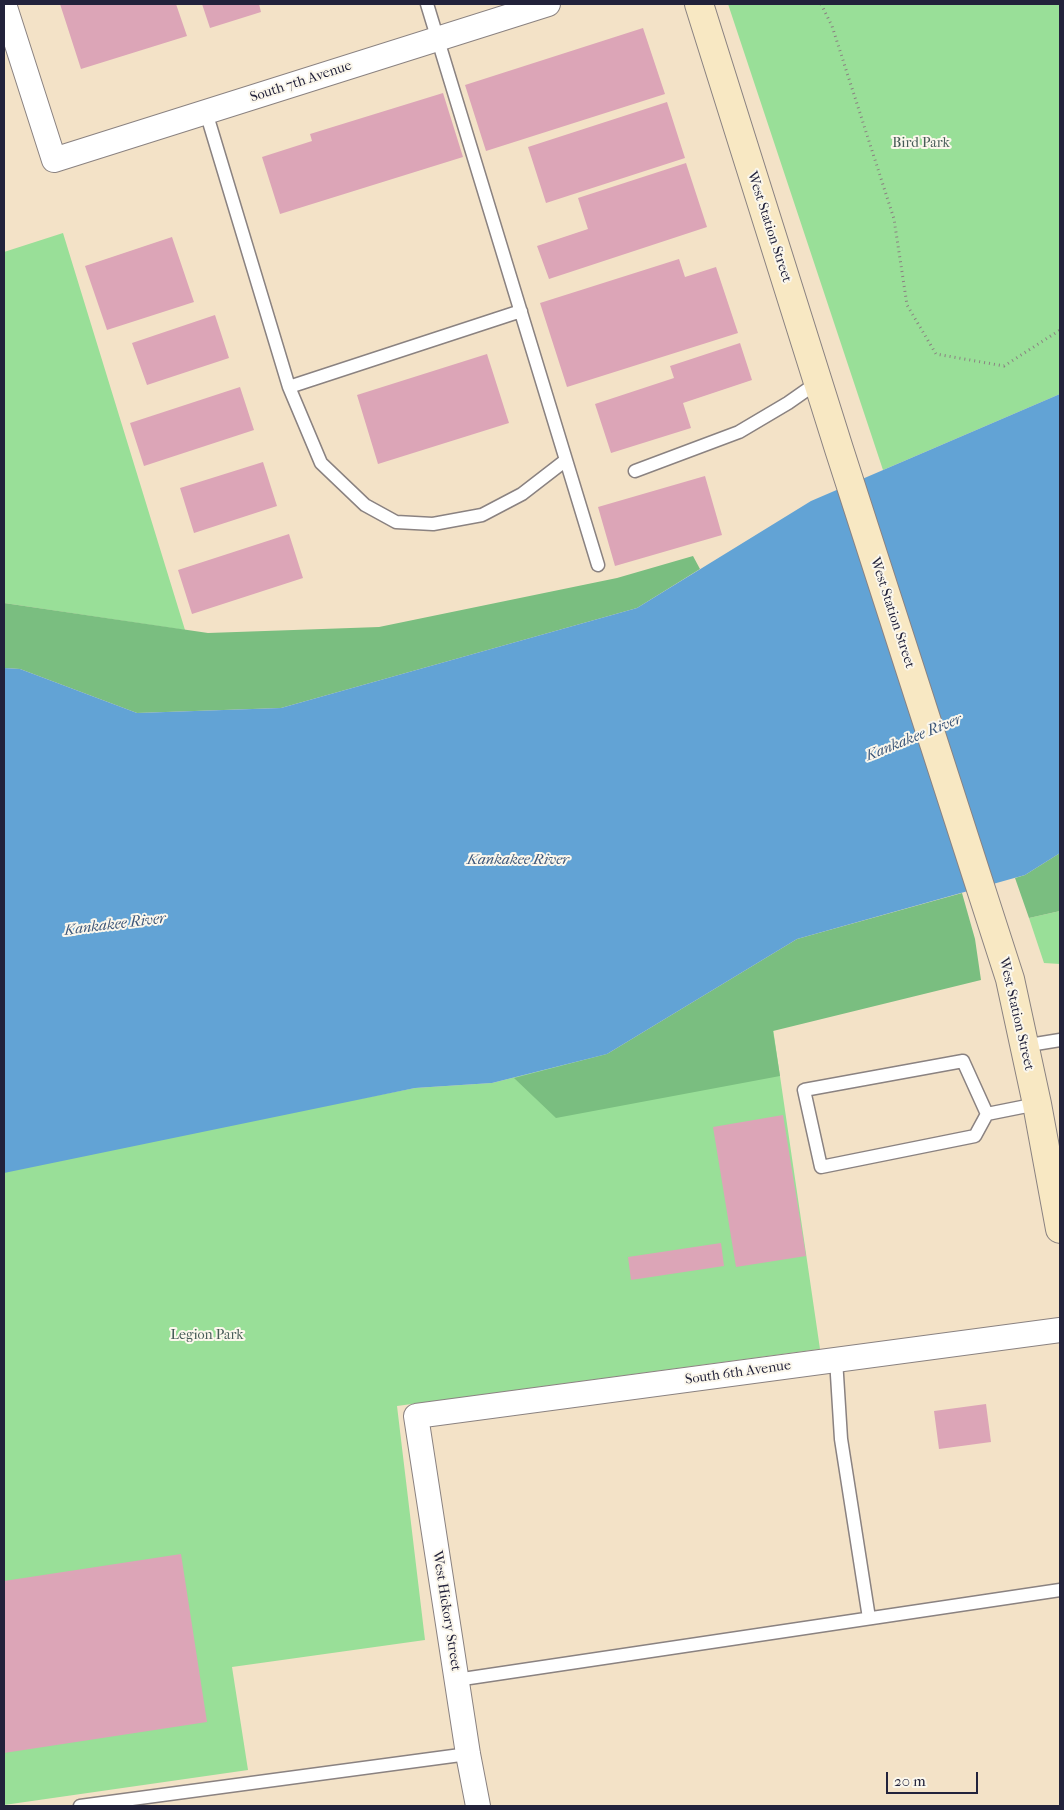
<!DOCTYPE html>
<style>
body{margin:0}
#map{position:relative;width:1064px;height:1810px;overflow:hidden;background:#f3e2c7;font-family:"IM FELL French Canon",serif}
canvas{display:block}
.frame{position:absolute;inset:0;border:5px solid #22223b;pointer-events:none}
.scale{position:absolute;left:886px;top:1772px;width:92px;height:22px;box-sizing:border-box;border:2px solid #22223b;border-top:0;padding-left:6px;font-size:15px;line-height:18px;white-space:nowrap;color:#22223b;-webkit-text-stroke:4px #fbf7ec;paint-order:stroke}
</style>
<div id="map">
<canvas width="1064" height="1810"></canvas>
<div class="frame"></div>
<div class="scale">20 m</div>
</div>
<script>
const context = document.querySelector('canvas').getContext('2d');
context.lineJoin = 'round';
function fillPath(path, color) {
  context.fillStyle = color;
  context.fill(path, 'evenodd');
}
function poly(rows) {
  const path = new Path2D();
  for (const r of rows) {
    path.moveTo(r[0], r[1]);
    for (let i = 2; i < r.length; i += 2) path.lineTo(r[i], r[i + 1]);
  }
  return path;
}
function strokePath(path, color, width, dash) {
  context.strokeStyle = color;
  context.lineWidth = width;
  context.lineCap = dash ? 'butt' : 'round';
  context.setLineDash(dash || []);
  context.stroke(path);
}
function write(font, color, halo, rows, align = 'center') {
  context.font = font + ' "IM FELL French Canon",serif';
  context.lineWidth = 4;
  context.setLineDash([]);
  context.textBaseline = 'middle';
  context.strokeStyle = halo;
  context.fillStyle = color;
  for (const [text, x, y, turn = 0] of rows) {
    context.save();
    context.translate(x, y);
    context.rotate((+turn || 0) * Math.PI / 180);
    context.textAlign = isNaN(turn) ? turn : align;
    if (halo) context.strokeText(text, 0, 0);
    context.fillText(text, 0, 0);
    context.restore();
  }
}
const green = poly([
 [728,4,1060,4,1060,394,883,470],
 [63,233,185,630,4,603,4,252],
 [1060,911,1060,964,1044,963,1029,918],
 [770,1008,820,1349,397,1406,425,1640,232,1667,248,1770,4,1805,4,1168,415,1088,492,1083,607,1054]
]);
const forest = poly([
 [693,556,700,569,637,608,281,708,137,713,20,669,4,668,4,603,208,633,379,627,617,578],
 [1060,853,1060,911,1029,918,1015,878,1025,875],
 [962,893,975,939,981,980,773,1031,780,1076,556,1118,514,1078,607,1054,797,939]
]);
const water = poly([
 [1060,394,1060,853,1025,875,797,939,607,1054,492,1083,415,1088,4,1173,4,668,20,669,137,713,281,708,637,608,811,501]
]);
const building = poly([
 [60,4,176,4,187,36,81,69],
 [202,4,259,4,261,12,210,28],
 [643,28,665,94,486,151,465,85],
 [443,93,463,157,280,214,262,157,312,141,310,134],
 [667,102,685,158,546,203,528,147],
 [686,163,707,227,549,279,537,246,588,229,578,198],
 [172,237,194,302,107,330,85,266],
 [679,259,685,277,716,267,738,333,567,387,540,303],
 [215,315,229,358,147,385,132,343],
 [740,343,752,380,683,403,691,428,611,453,595,404,674,378,670,366],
 [487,354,509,423,378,464,357,395],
 [240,387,254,430,144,466,130,423],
 [263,462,277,506,194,533,180,488],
 [705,476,722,535,615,566,598,507],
 [289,534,303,578,192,614,178,570],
 [783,1115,806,1256,736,1267,713,1127],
 [721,1243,724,1266,631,1280,628,1257],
 [986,1404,991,1442,939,1449,934,1411],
 [181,1554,207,1722,4,1753,4,1581]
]);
const path = poly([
 [821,4,832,26,894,219,907,305,936,354,1004,366,1060,330]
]);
const service = poly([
 [427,4,598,565],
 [206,112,289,387,321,463,365,505,396,522,433,524,482,515,522,494,566,460],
 [289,387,521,311],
 [635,471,739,432,788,403,818,382],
 [1023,1046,1060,1040],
 [963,1061,987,1114,975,1136,821,1167,804,1090,963,1061],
 [987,1114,1037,1104],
 [836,1359,841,1439,869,1618],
 [456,1680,1060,1590],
 [80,1806,468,1754]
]);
const minor = poly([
 [4,4,54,160,548,4],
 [478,1806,468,1754,416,1416,1060,1330]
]);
const secondary = poly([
 [699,4,839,449,1010,979,1037,1104,1060,1229]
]);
const streetNames = [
 ["South 7th Avenue",301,82,-18],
 ["West Station Street",769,227,72],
 ["West Station Street",892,613,72],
 ["West Station Street",1016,1014,77],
 ["South 6th Avenue",738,1373,-8],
 ["West Hickory Street",446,1611,81]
];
const parkNames = [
 ["Bird Park",921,144],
 ["Legion Park",207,1336]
];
const waterNames = [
 ["Kankakee River",914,738,-22],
 ["Kankakee River",518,860],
 ["Kankakee River",115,925,-7]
];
fillPath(green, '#99df98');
fillPath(forest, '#7abe80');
fillPath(water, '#62a3d5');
fillPath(building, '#dca5b7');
strokePath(service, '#8a8281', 15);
strokePath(minor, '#8a8281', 26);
strokePath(secondary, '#8a8281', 30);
strokePath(path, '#8a8281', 3, [1, 4]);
strokePath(service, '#fff', 12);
strokePath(minor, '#fff', 24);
strokePath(secondary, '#f8e8c3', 28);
write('14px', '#22223b', '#fbf7ec', streetNames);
write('14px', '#465b57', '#fbf7ec', parkNames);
write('italic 15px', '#3c5679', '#fbf7ec', waterNames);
</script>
